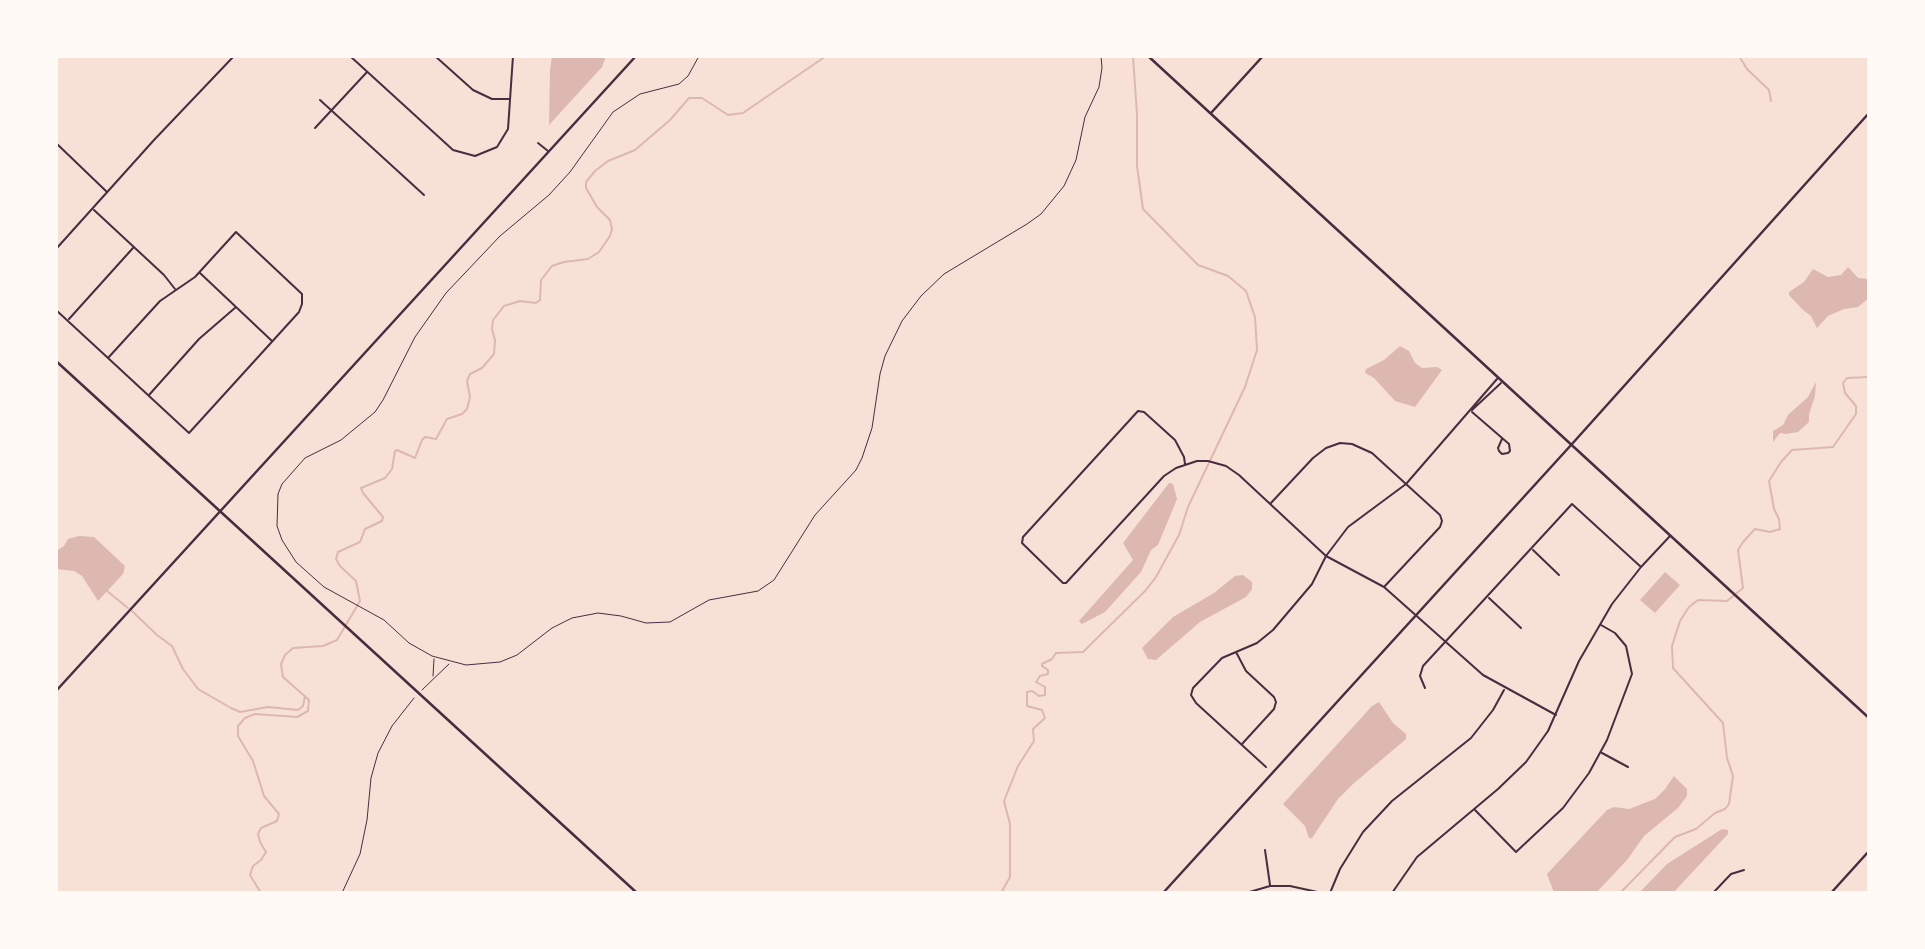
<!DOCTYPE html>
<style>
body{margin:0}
#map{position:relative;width:1925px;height:949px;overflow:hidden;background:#f7e1d7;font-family:"IBM Plex Sans",sans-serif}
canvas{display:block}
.frame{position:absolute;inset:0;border:58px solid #fffaf5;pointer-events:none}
</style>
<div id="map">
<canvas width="1925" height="949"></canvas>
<div class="frame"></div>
</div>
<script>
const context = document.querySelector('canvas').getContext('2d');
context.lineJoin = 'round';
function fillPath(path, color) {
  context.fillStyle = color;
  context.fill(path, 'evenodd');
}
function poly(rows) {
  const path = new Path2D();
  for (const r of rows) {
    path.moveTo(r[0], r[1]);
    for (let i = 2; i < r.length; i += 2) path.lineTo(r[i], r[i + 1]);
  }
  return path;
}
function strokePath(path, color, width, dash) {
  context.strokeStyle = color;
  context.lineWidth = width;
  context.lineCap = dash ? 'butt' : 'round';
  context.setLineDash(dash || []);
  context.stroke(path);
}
const water = poly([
 [552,56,606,56,602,67,549,125,550,70],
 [1848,267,1858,278,1869,279,1869,298,1858,307,1844,309,1828,316,1817,328,1811,316,1803,310,1789,295,1789,292,1804,282,1813,269,1828,277,1841,275],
 [1400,346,1409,351,1415,363,1422,368,1437,367,1442,370,1415,407,1395,401,1374,378,1365,373,1366,369,1384,360],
 [1816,382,1815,396,1809,414,1809,422,1798,432,1786,434,1780,433,1773,442,1773,431,1783,425,1788,415,1808,397],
 [1169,483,1173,484,1177,499,1158,545,1151,550,1141,572,1105,612,1082,624,1079,621,1133,560,1123,543],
 [79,536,94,537,125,566,123,574,98,601,82,576,74,571,56,569,56,551,64,546,68,539],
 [1665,572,1680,585,1655,613,1640,600],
 [1243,575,1252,582,1252,589,1246,597,1200,622,1156,660,1148,659,1142,648,1173,617,1214,593,1235,576],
 [1379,702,1393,723,1406,734,1406,739,1353,784,1338,799,1312,838,1309,838,1305,826,1283,804,1372,706],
 [1674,776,1687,789,1687,796,1678,808,1644,836,1627,860,1596,893,1554,893,1547,874,1607,810,1614,807,1629,809,1655,799,1665,789],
 [1722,829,1728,830,1728,834,1673,893,1639,893,1667,864]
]);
const stream = poly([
 [1739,56,1747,69,1769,90,1771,101],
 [107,591,128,608],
 [132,611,157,635,172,646,183,669,198,689,231,708,240,712,268,707,298,710,303,706,305,696],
 [261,893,250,875,253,866,261,860,266,852,260,842,258,834,261,828,277,821,279,814,264,796,253,761,238,736,238,726,245,718,255,714,297,717,308,711,309,700,283,677,281,664,285,655,293,648,323,646,337,640,360,601,356,581,340,566,336,559,338,552,360,542,365,529,382,521,383,517,363,493,361,488,385,478,392,469,395,451,397,450,415,458,422,440,425,437,436,439,447,419,462,414,467,409,470,397,467,381,470,374,482,368,494,354,495,340,492,329,493,320,504,306,520,301,536,303,540,300,541,280,552,266,564,262,588,259,599,252,610,236,612,229,610,220,597,207,586,188,586,182,595,171,608,161,635,150,670,120,689,98,702,98,728,115,743,113,826,56],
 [1001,893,1010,877,1010,824,1004,801,1018,766,1034,741,1033,729,1045,718,1042,710,1027,706,1027,692,1032,691,1039,696,1045,695,1045,687,1036,682,1040,676,1048,674,1048,670,1042,666,1042,664,1052,659,1056,653,1083,652,1146,590,1156,577,1179,535,1188,507,1245,387,1257,350,1255,317,1246,291,1228,276,1198,265,1143,209,1137,166,1137,115,1133,56],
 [1620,893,1675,837,1696,829,1715,813,1725,809,1729,804,1733,776,1727,758,1723,723,1673,668,1672,646,1680,621,1689,607,1698,600,1727,601,1743,588,1738,550,1743,542,1755,529,1770,532,1780,529,1779,519,1774,509,1769,481,1781,462,1792,450,1833,447,1856,414,1856,406,1845,393,1843,383,1847,378,1869,377]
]);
const path = poly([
 [699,56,688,76,679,84,640,94,613,112,570,172,549,195,500,236,446,293,415,337,383,400,375,412,341,440,305,458,282,484,278,494,277,526,282,540,296,562,324,587,384,620,409,643,432,656,466,665,500,662,517,655,552,628,572,618,598,613,621,616,646,623,670,622,709,600,758,591,774,580,815,515,856,470,862,458,872,428,880,374,885,356,902,321,921,296,944,274,1027,224,1041,214,1064,186,1076,160,1085,117,1099,87,1102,68,1101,56],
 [433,676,434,659],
 [422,690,449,664],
 [342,893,360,854,367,820,371,778,378,753,392,726,414,698]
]);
const minor = poly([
 [350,56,453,150,475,156,497,147,508,129,513,56],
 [435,56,473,90,492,99,510,99],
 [320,100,424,195],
 [315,128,367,72],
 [56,143,107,192],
 [538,143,548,151],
 [94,210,164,275,175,289],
 [56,249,154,140,234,56],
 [200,273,272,341],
 [56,310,108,358,189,433,299,312,302,304,302,294,236,232,195,277,160,301,108,358],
 [69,319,133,248],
 [149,395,199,339,236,307],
 [1472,410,1501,383],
 [1472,412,1509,444,1510,451,1508,453,1502,454,1499,451,1498,448,1502,439],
 [1185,464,1184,457,1175,440,1144,412,1138,411,1023,537,1022,543,1063,583,1066,583,1164,476,1176,468,1197,461,1208,461,1226,466,1239,475,1326,556,1384,587,1483,675,1556,715],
 [1270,504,1313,458,1326,448,1340,443,1352,444,1372,453,1440,515,1442,521,1440,527,1384,587],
 [1533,550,1559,575],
 [1489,598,1521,628],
 [1236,652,1246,671,1274,697,1276,702,1274,709,1242,744],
 [1425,688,1420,676,1423,666,1572,504,1641,567],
 [1602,753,1628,767],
 [1266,767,1196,703,1191,695,1193,688,1222,658,1257,643,1273,630,1312,584,1326,556,1348,527,1406,484,1497,379],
 [1475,810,1516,852,1563,808,1589,773,1607,740,1632,674,1626,646,1615,633,1601,625],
 [1265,850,1270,885],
 [1246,893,1270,886,1290,886,1322,893],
 [1330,893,1340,869,1363,832,1392,801,1471,738,1493,710,1504,690],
 [1392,893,1417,857,1498,789,1526,762,1548,731,1579,661,1612,604,1641,567,1670,536],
 [1713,893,1731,874,1744,870]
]);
const tertiary = poly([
 [1148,56,1869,718],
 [1211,113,1263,56],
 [56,361,637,893],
 [1163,893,1572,444,1869,113],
 [1831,893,1869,851]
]);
const primary = poly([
 [56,691,636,56]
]);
fillPath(water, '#dcb8b0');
strokePath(stream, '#dcb8b0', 2);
strokePath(path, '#4a2c40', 1);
strokePath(minor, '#4a2c40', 2);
strokePath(tertiary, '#4a2c40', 2.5);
strokePath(primary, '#4a2c40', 2.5);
</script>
